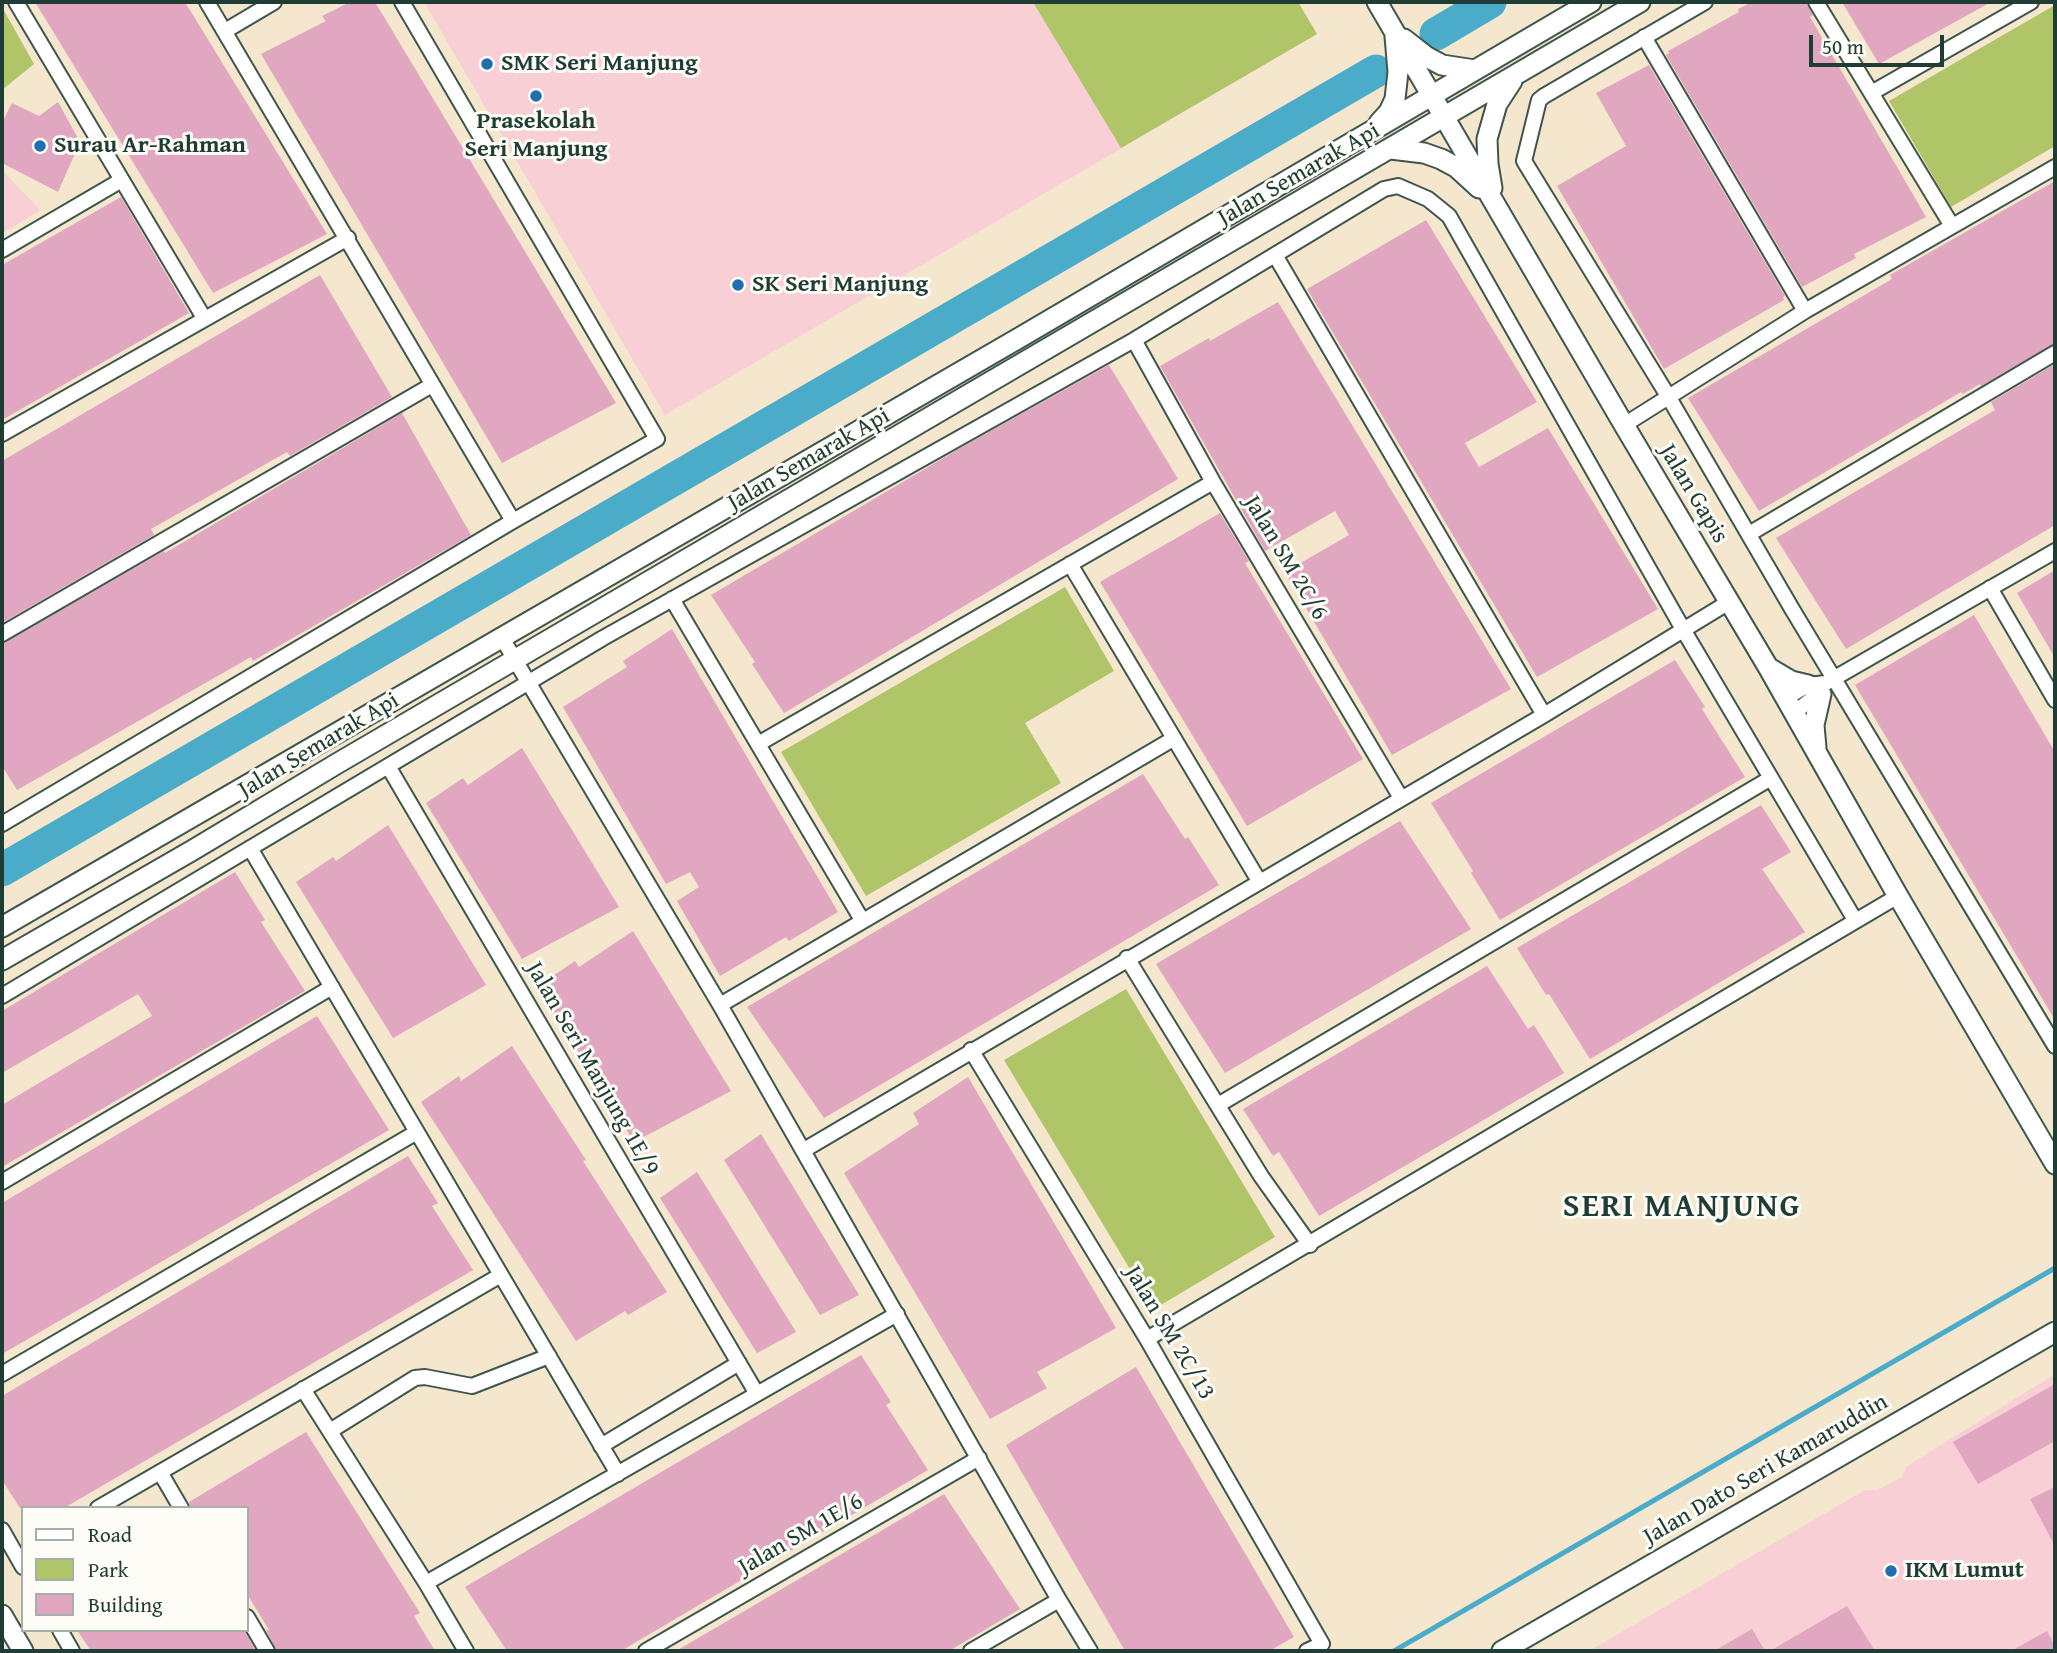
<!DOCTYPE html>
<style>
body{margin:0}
#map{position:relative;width:2057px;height:1653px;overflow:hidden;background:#f4e7ce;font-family:"Gentium Book Plus",serif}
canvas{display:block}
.frame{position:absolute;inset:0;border:4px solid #1f3d34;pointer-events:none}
.legend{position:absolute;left:21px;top:1506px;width:228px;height:126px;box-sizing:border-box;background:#fdfcf7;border:2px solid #a4b0a9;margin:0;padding:9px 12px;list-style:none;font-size:21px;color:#1f3d34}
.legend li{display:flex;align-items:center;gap:14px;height:35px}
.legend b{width:35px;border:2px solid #a4b0a9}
.scale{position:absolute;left:1809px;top:35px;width:135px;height:32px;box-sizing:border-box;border:4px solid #1f3d34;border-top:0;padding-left:9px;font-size:21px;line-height:24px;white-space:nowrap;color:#1f3d34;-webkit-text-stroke:5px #fdfcf7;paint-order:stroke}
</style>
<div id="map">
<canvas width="2057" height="1653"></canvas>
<div class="frame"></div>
<ul class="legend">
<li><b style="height:9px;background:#fff"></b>Road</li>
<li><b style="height:19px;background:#b0c468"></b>Park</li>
<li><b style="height:19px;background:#e1a6c0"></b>Building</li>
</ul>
<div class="scale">50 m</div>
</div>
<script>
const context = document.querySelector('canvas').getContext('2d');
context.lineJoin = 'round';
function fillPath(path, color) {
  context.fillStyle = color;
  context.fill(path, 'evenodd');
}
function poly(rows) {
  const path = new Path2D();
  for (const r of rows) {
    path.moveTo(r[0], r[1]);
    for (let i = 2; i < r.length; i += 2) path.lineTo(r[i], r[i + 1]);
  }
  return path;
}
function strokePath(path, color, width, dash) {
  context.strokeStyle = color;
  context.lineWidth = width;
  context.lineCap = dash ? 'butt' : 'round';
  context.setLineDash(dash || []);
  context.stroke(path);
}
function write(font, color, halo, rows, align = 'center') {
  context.font = font + ' "Gentium Book Plus",serif';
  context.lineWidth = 6;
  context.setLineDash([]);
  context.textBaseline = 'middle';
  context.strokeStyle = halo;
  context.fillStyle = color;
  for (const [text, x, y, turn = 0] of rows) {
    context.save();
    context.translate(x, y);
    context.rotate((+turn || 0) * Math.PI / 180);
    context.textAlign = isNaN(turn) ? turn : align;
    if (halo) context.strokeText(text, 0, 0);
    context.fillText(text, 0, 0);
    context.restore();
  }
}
const built = poly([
 [424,2,1298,2,1317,34,665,415],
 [2,170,40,210,2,234],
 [2055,1374,2055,1651,1589,1651,1865,1490,1877,1490,1902,1477,1907,1466]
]);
const green = poly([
 [1033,2,1298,2,1317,34,1121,148],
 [2055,5,2055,146,1951,207,1889,101],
 [2,7,34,64,2,90],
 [1065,587,1114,671,1025,723,1061,783,866,896,781,752],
 [1126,989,1275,1237,1154,1309,1004,1060]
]);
const stream = poly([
 [1394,1651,2055,1268]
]);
const river = poly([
 [1436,34,1490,2],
 [2,870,1376,71]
]);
const building = poly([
 [35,2,185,2,327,234,213,293],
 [350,2,375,2,616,403,502,463,261,54,326,21,322,16],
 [1752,2,1806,2,1813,15,1810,17,1926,217,1854,254,1856,258,1802,287,1666,55,1669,53,1668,51,1739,12,1738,9],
 [1842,2,1991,2,1879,64],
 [1649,65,1785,296,1783,297,1784,300,1664,369,1557,186,1626,146,1596,93],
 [58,102,80,142,58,192,2,163,2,123,12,103,39,116],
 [2055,181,2055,343,1981,386,1980,384,1963,394,1961,392,1759,511,1688,398,1892,279,1890,275],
 [121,197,189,313,2,420,2,265],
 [1426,220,1537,402,1465,443,1479,467,1548,428,1658,609,1537,677,1307,289],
 [320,275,392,397,290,456,287,452,151,529,154,535,2,623,2,461],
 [1278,302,1511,689,1392,755,1285,572,1349,535,1335,511,1265,551,1160,366,1209,338,1210,341],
 [2055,364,2055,525,1846,649,1776,538,1995,410,1991,402],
 [1109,365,1178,479,784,713,752,664,755,662,711,595,962,447],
 [402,413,471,535,253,661,251,657,17,790,2,766,2,644,164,551,165,553],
 [1220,513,1249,561,1245,563,1363,759,1247,826,1100,582],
 [2055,570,2055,658,2017,593],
 [1974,615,2055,752,2055,1020,1855,685],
 [672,629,838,912,789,941,786,937,720,976,677,901,699,887,690,872,666,884,563,707,627,667,623,661],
 [1675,660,1705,707,1702,709,1745,777,1500,920,1471,873,1473,871,1431,803],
 [522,748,619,907,522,959,426,803,463,778,468,785],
 [1143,774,1185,839,1188,837,1219,885,824,1118,747,1007],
 [1761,805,1791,852,1762,869,1805,932,1590,1059,1549,994,1546,995,1517,948],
 [1400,821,1471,929,1225,1073,1156,964],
 [388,825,486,985,393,1038,296,882,333,857,336,861],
 [235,872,265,920,261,922,305,991,2,1167,2,1105,152,1016,138,994,2,1073,2,1011],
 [633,931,731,1091,634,1142,538,986,575,961,579,967],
 [1487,966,1528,1029,1534,1025,1564,1073,1319,1216,1279,1152,1273,1156,1243,1109],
 [317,1016,389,1130,2,1354,2,1203],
 [512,1046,586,1160,583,1161,667,1292,628,1315,625,1311,576,1341,421,1102,459,1076,461,1081],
 [968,1077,1116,1328,1037,1372,1047,1388,990,1419,844,1173,919,1124,913,1113],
 [761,1134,859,1295,820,1315,724,1160],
 [408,1156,438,1203,432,1206,473,1270,64,1508,20,1508,2,1480,2,1396],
 [697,1172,796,1332,757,1353,660,1198],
 [861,1355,891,1402,886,1405,928,1470,621,1651,507,1651,465,1587],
 [1136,1367,1294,1637,1269,1651,1125,1651,1006,1445],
 [2055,1384,2055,1441,1978,1484,1953,1442],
 [306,1432,420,1613,414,1616,435,1651,277,1651,266,1630,269,1630,247,1594,247,1508,191,1508,189,1502],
 [2055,1487,2055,1546,2030,1499],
 [944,1494,1020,1609,949,1651,676,1651],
 [1847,1606,1875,1651,1770,1651],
 [1752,1629,1765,1651,1714,1651],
 [77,1630,244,1630,256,1651,91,1651],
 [2047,1631,2055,1646,2055,1651,2011,1651]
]);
const street = poly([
 [16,2,204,318],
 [207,2,513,521],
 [1705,2,1544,96,1539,100,1524,161,1668,396,1792,609,2055,1046],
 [1816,2,1952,226],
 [225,31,274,2],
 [1644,37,1805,311],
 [1873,92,2031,2],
 [2,250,120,181],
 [1275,255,1544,715],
 [1134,340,1213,482,1401,798],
 [1624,425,1805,311,2055,167],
 [2,434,348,238],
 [1749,534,2055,353],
 [1070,564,1259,881],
 [1990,588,2055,700],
 [672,599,862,920],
 [2,634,432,385],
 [502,638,720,1005,1059,1600,1090,1651],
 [1786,698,1808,685,1826,683,2055,551],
 [1794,713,1822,691],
 [758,744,1213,482],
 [388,766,757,1394],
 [2,824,513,521,657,439,402,2],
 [250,848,618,1474],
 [1127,958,1261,1176,1310,1245],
 [2,996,603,638,1134,340,1384,189,1398,186,1428,199,1449,216,1684,631,1855,920],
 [720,1005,1173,739],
 [971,1050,1147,1339,1322,1644,1307,1651],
 [1218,1105,1771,778],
 [804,1150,1544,715,1729,602],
 [2,1182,332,987],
 [1147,1339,1898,896],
 [2,1374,417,1132],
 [303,1389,426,1583,466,1651],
 [330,1431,415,1378,425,1377,472,1386,549,1356],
 [601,1446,739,1363],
 [160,1472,181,1508],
 [98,1508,501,1275],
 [2,1530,23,1567],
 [426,1583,897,1314],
 [247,1617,267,1651],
 [60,1630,72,1651],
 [646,1651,979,1458],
 [971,1651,1059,1600]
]);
const secondary = poly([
 [1377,2,1624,425,1768,667,1898,896,2055,1164],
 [1404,39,1427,57,1442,65,1475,70],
 [1379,123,1389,112,1395,99,1398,72,1395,36],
 [1391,149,1424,153,1441,159,1456,167,1479,188],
 [1492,188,1488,164,1487,139,1497,104,1512,81],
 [1769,668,1791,681,1808,685],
 [1816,748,1814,725,1821,694],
 [2,927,1019,338,1591,2],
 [2,960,193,850,338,763,1640,2],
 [2,1615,23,1651],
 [1502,1651,2055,1332]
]);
const markers = [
 [487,64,7,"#1f6fb2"],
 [536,96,7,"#1f6fb2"],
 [40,146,7,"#1f6fb2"],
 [738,285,7,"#1f6fb2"],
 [1891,1571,7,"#1f6fb2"]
];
const poiNames = [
 ["SMK Seri Manjung",501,64],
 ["Prasekolah",536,122,"center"],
 ["Seri Manjung",536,150,"center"],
 ["Surau Ar-Rahman",54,146],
 ["SK Seri Manjung",752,285],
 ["IKM Lumut",1905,1571]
];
const streetNames = [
 ["Jalan Semarak Api",1299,175,-30],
 ["Jalan Semarak Api",809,460,-30],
 ["Jalan Gapis",1693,494,59],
 ["Jalan SM 2C/6",1285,558,59],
 ["Jalan Semarak Api",319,746,-31],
 ["Jalan Seri Manjung 1E/9",592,1069,60],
 ["Jalan SM 2C/13",1169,1333,59],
 ["Jalan Dato Seri Kamaruddin",1766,1470,-30],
 ["Jalan SM 1E/6",801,1535,-30]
];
const districtNames = [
 ["SERI MANJUNG",1682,1208]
];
fillPath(built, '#f7cfd4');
fillPath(green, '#b0c468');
strokePath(stream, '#4bacca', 5);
strokePath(river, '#4bacca', 33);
fillPath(building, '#e1a6c0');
strokePath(street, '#3f564b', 18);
strokePath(secondary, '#3f564b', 23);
strokePath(street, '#fff', 14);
strokePath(secondary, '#fff', 19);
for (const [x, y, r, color] of markers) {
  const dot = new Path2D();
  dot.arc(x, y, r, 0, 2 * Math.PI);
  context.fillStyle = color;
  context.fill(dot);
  strokePath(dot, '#fdfcf7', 2.5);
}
write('bold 24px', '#1f3d34', '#fdfcf7', poiNames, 'left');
write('24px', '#1f3d34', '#fdfcf7', streetNames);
context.letterSpacing = '2px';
write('bold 32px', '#1f3d34', '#fdfcf7', districtNames);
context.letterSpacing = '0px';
</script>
